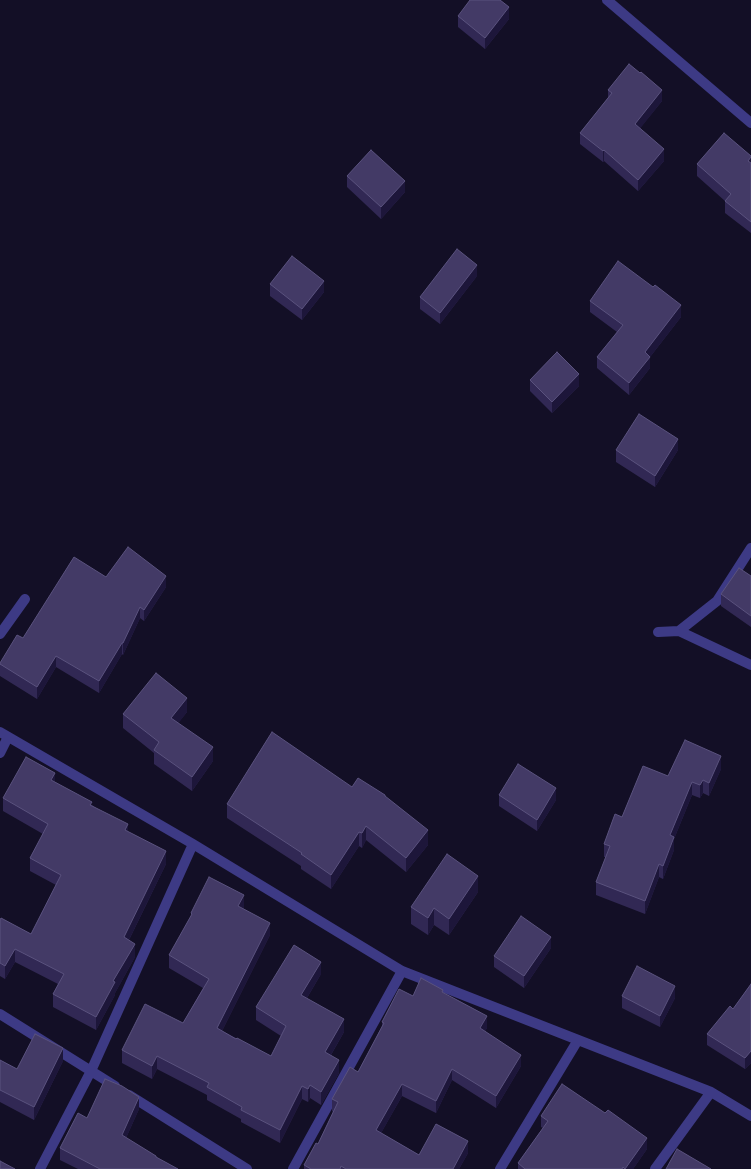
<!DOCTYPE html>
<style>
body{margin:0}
canvas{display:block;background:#130f26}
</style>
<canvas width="751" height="1169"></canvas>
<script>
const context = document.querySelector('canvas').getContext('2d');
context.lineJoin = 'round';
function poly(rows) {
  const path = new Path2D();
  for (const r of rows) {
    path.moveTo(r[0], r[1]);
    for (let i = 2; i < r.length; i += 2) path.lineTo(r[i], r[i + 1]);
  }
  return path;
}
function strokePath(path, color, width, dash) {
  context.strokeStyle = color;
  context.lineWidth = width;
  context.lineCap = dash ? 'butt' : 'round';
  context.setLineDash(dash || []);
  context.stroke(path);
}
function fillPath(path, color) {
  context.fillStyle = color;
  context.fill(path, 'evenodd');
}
const minor = poly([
 [607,0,751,123],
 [679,631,717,601,751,548],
 [658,632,679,631,751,665],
 [0,634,25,599],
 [0,732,193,844,402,971,711,1092,751,1116],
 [0,753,8,737],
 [0,1014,115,1086],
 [129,1095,247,1169],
 [40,1169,91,1071,193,844],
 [293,1169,402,971],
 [500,1169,578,1040],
 [655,1169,711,1092]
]);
const wall = poly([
 [458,16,509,19,485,49,458,27],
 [640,73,662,101,640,128,664,161,638,191,604,161,603,162,580,144,580,133,608,98,608,90],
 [751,156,751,233,725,213,725,201,697,176,697,164],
 [347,176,405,192,381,219,347,187],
 [477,276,440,324,420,309,420,297],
 [270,284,324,292,302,320,270,296],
 [590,301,681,317,650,357,650,368,629,395,597,368,597,357,617,332,590,312],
 [530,380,579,386,552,413,530,391],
 [616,450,678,450,655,487,616,462],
 [751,576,751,627,721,606,721,594],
 [106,577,166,587,144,621,140,618,123,655,122,654,99,693,56,667,37,699,0,676,0,663],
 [187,712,178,723,213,761,192,791,154,764,154,753,123,728,123,714],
 [721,769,709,796,703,793,700,798,692,795,674,839,674,850,663,879,659,877,645,914,596,895,596,882,606,857,604,857,604,844,622,817,668,776],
 [55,782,92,805,128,832,166,864,129,940,135,957,115,993,115,995,96,1030,53,1007,53,994,58,984,15,962,5,979,0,976,0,920,31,934,56,885,30,871,30,858,43,834,3,811,3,798],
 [499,795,556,800,537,831,499,806],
 [385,797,428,845,406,872,366,840,362,848,359,846,331,889,301,869,301,866,227,818,227,804],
 [478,892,449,935,434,925,428,935,411,924,411,907],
 [244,908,243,909,270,935,222,1031,271,1056,281,1036,256,1020,256,1007,321,974,307,998,344,1032,331,1055,339,1073,321,1105,310,1098,308,1102,302,1099,280,1143,241,1122,241,1119,207,1100,207,1095,157,1069,152,1079,122,1063,122,1050,183,1023,203,988,169,968,169,955,191,917,191,913],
 [551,948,524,988,494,967,494,956],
 [751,984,751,1063,745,1069,707,1045,707,1034,733,1009],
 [443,993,487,1028,485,1031,521,1066,496,1108,452,1080,436,1113,402,1096,381,1133,419,1155,468,1153,459,1169,304,1169,304,1165,318,1144,333,1112,332,1111,332,1099,358,1072,382,1026,382,1022,413,996],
 [622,996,675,998,660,1027,622,1008],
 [0,1060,17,1069,63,1061,34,1120,0,1102],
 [139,1109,126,1138,156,1157,178,1169,78,1169,60,1160,60,1148,87,1118],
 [541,1116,647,1149,633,1169,518,1169,518,1163,543,1128,541,1127]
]);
const shadedWall = poly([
 [509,7,509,19,485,49,485,38],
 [662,90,662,101,635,135,635,124],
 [664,149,664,161,638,191,638,180],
 [604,150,604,161,603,162,603,151],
 [751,157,751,169,748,161],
 [405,181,405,192,381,219,381,207],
 [477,265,477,276,440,324,440,313],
 [324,281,324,292,302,320,302,309],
 [681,305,681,317,650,357,650,368,629,395,629,383,645,352],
 [579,374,579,386,552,413,552,402],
 [678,439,678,450,655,487,655,476],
 [166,576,166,587,144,621,144,610],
 [140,607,140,618,123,655,123,643],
 [122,643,122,654,99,693,99,681],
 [56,656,56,667,37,699,37,687],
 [187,698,187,712,171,733,171,718],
 [213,747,213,761,192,791,192,777],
 [721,756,721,769,709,796,709,783],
 [55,773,55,786,51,780],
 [703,780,703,793,700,798,700,785],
 [692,782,692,795,674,839,674,850,663,879,663,866,670,835],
 [556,788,556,800,537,831,537,820],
 [128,824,128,837,125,830],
 [366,826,366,840,362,848,362,833],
 [428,830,428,845,406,872,406,858],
 [359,832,359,846,331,889,331,875],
 [166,851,166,864,124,950,124,937],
 [659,864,659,877,645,914,645,901],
 [478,876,478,892,449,935,449,919],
 [244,895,244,908,238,919,238,906],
 [434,908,434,925,428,935,428,918],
 [270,923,270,935,217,1041,217,1028],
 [551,937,551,948,524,988,524,976],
 [135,944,135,957,115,993,115,995,96,1030,96,1017,113,981],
 [15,949,15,962,5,979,5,966],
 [321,962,321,974,301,1008,301,995],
 [675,986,675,998,660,1027,660,1016],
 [487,1016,487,1028,480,1040,480,1028],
 [344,1019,344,1032,325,1065,325,1052],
 [63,1048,63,1061,34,1120,34,1107],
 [751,1051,751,1063,745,1069,745,1058],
 [521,1055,521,1066,496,1108,496,1096],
 [157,1056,157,1069,152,1079,152,1066],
 [339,1060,339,1073,321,1105,321,1092],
 [452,1069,452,1080,436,1113,436,1101],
 [402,1084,402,1096,376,1142,376,1130],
 [310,1085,310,1098,308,1102,308,1089],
 [302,1086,302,1099,280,1143,280,1130],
 [139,1097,139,1109,122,1147,122,1135],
 [647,1138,647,1149,633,1169,625,1169],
 [468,1141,468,1153,459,1169,453,1169]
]);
const building = poly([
 [470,0,500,0,509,7,485,38,458,16,470,0],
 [629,64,640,73,641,72,662,90,635,124,664,149,638,180,604,150,603,151,580,133,612,93,608,90,629,64],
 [724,133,751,156,751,157,748,161,751,163,751,222,725,201,731,194,697,164,724,133],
 [371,150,405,181,381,207,347,176,371,150],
 [457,249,477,265,440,313,420,297,457,249],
 [292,256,324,281,302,309,270,284,292,256],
 [618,261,653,287,655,285,681,305,645,352,650,357,629,383,597,357,623,325,590,301,618,261],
 [557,352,579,374,552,402,530,380,557,352],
 [639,414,678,439,655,476,616,450,639,414],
 [128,547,166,576,144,610,140,607,123,643,122,643,99,681,56,656,37,687,0,664,0,663,17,635,23,638,74,557,106,577,128,547],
 [739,568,751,576,751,616,721,594,739,568],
 [156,673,187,698,171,718,213,747,192,777,154,750,159,742,123,714,156,673],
 [272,732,352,787,358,778,385,795,385,796,428,830,406,858,366,826,362,833,359,832,331,875,301,854,302,853,227,804,272,732],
 [685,740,721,756,709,783,703,780,700,785,692,782,670,835,674,837,663,866,659,864,645,901,596,882,610,846,604,844,615,814,622,817,643,766,668,776,685,740],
 [26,757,55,773,51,780,92,802,90,805,128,824,125,830,166,851,124,937,135,944,113,981,115,982,96,1017,53,994,64,974,15,949,5,966,0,963,0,920,1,918,31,934,61,875,30,858,48,824,3,798,26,757],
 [518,764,556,788,537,820,499,795,518,764],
 [447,854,478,876,449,919,434,908,428,918,411,907,447,854],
 [209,877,244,895,238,906,270,923,217,1028,236,1039,237,1038,271,1056,286,1026,256,1007,294,945,321,962,301,995,344,1019,325,1052,339,1060,321,1092,310,1085,308,1089,302,1086,280,1130,241,1110,242,1107,207,1087,209,1083,157,1056,152,1066,122,1050,145,1004,183,1023,209,979,169,955,192,914,191,913,209,877],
 [521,916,551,937,524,976,494,956,521,916],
 [637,966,675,986,660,1016,622,996,637,966],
 [421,978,443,990,442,992,487,1016,480,1028,521,1055,496,1096,452,1069,436,1101,402,1084,376,1130,419,1155,436,1124,468,1141,453,1169,346,1169,341,1166,340,1169,311,1169,304,1165,316,1143,318,1144,338,1102,332,1099,350,1067,358,1072,384,1023,382,1022,399,989,413,996,421,978],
 [751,984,751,1051,745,1058,707,1034,730,1006,733,1009,751,984],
 [35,1034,63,1048,34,1107,0,1090,0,1060,17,1069,35,1034],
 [105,1079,122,1086,139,1097,122,1135,156,1156,156,1157,178,1169,100,1169,60,1148,78,1113,87,1118,105,1079],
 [562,1084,605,1113,608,1110,647,1138,625,1169,623,1167,622,1169,525,1169,518,1163,548,1121,541,1116,562,1084],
 [677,1149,711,1169,666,1169,677,1149],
 [0,1161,15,1169,0,1169,0,1161]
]);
strokePath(minor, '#3d3a85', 10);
fillPath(wall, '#312854');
fillPath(shadedWall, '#1d163a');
fillPath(building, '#433a66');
strokePath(building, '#5a527e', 1);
</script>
